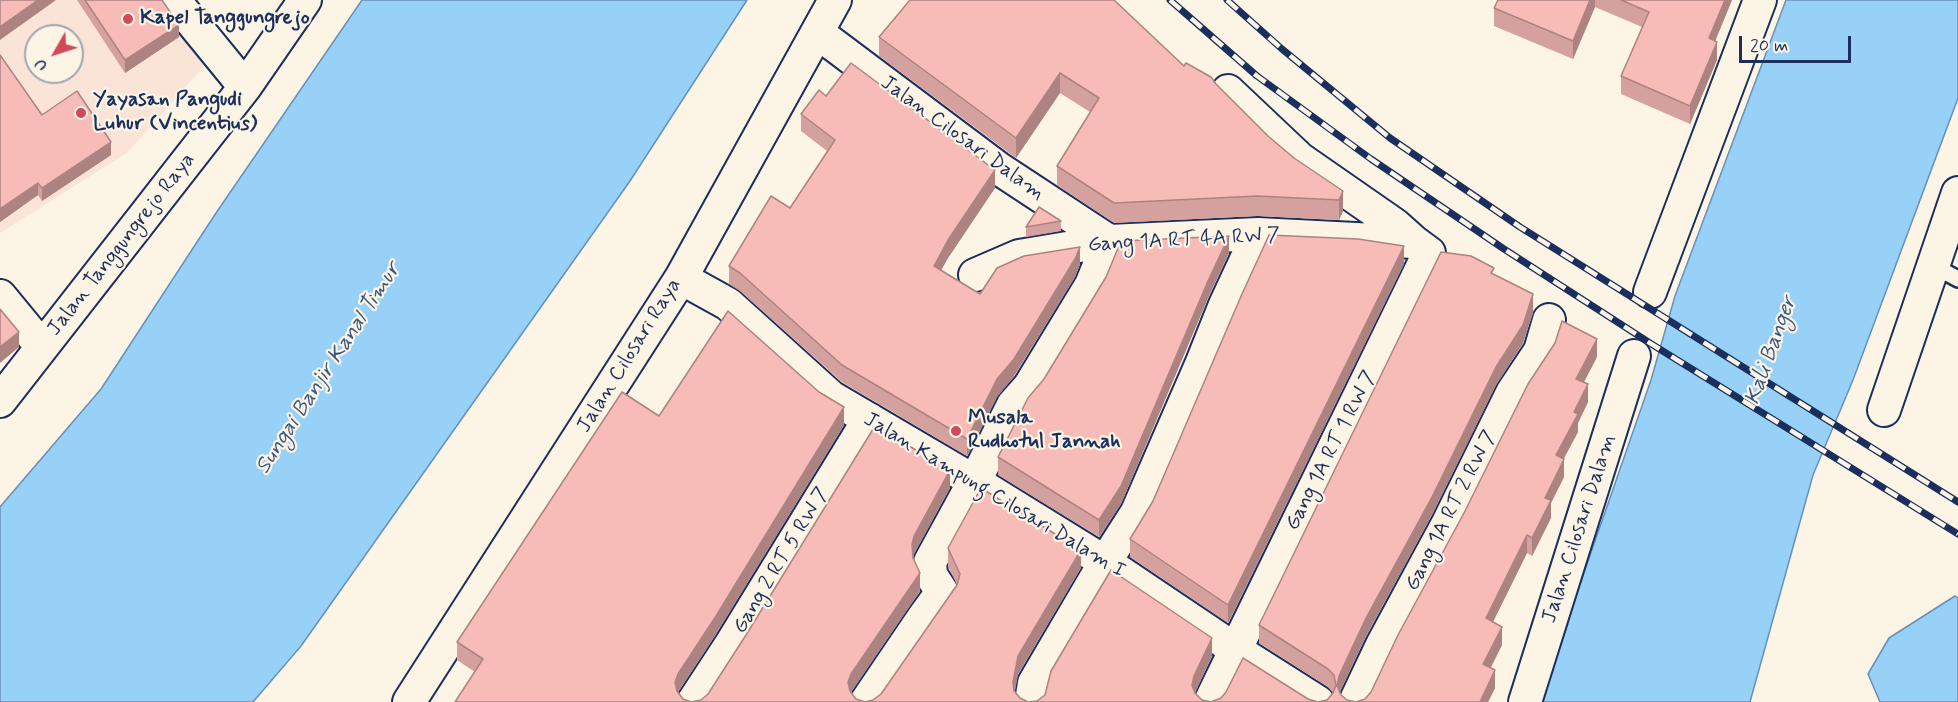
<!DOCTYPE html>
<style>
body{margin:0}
#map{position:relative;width:1958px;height:702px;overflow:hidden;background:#fcf5e5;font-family:Mynerve,sans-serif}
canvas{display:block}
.north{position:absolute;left:24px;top:24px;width:60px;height:60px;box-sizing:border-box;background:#fcf5e5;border:2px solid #a2a6af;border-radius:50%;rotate:231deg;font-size:16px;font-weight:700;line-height:24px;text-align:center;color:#1b2f5e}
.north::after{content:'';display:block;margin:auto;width:21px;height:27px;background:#d1495b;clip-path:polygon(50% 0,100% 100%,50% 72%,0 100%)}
.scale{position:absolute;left:1739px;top:36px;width:112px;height:27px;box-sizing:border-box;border:3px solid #1b2f5e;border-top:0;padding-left:8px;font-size:18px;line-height:21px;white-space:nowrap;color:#1b2f5e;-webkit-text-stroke:4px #fcf5e5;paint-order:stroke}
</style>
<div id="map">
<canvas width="1958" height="702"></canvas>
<div class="north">U</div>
<div class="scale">20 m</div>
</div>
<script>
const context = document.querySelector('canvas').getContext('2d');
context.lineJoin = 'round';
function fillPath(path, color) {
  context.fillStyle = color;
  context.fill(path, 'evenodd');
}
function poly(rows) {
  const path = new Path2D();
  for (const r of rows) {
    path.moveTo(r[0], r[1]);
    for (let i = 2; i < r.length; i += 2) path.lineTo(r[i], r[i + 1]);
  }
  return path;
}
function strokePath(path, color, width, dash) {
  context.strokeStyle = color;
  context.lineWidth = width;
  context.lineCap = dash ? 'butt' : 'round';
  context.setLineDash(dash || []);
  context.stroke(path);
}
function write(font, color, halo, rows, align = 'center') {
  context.font = font + ' Mynerve,sans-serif';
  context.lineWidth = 4.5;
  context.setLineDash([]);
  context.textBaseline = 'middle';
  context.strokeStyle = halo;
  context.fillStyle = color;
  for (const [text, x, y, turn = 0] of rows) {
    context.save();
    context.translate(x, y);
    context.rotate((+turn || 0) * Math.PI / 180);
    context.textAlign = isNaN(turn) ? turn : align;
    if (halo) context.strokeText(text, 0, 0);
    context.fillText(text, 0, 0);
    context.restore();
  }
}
const built = poly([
 [0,0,161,0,208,62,127,153,0,233],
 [36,36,72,36,72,72,36,72]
]);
const water = poly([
 [362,0,747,0,630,181,301,646,253,702,0,702,0,507,101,389,216,213,362,0],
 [1786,0,1958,0,1958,98,1853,380,1813,475,1750,702,1539,702,1651,380,1675,296,1786,0],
 [1955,596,1958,598,1958,702,1880,702,1868,674,1889,638,1955,596]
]);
const lane = poly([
 [1934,266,1958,279]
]);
const street = poly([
 [174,0,245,87],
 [818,33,998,168,1109,241],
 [1228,91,1300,159,1395,225,1414,242],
 [975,275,1019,256,1109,241,1258,234,1414,242,1429,253,1210,702],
 [681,278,728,304,831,397,974,481,1105,562,1236,650,1318,702],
 [1650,292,1760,0],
 [0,296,42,347],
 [0,401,245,87,305,0],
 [1884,410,1958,193],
 [409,702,681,278,835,0],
 [693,702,731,644,869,419],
 [866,702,923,618,942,592,931,575,930,562,982,467,1013,405,1029,387,1091,285,1109,241],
 [1031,702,1034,683,1105,562,1137,512,1201,365,1225,305,1258,234],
 [1355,702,1382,645,1448,523,1512,393,1540,351,1549,320],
 [1525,702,1634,356]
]);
const rail = poly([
 [1170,0,1257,76,1371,159,1504,249,1653,345,1958,534],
 [1227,0,1282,49,1390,138,1520,227,1958,502]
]);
const wall = poly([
 [77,0,162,0,179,37,125,73],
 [1498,0,1732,0,1715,41,1717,60,1690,124,1621,94,1621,76,1642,27,1595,7,1573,59,1494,26,1494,8],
 [879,37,1184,66,1216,84,1268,136,1294,158,1343,191,1343,211,1339,220,1257,216,1114,223,1057,185,1057,166,1090,112,1060,93,1016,158,879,56],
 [826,96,995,188,948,258,941,270,980,294,1080,264,1075,277,1014,376,997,397,967,456,842,382,740,291,729,284,729,266,790,208,827,151,801,131,801,114],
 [42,115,111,155,42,201,38,195,0,222],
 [1061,221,1061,231,1026,237,1026,227],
 [1229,253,1208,298,1121,504,1099,537,998,475,998,457],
 [1404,264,1228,623,1130,557,1130,539],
 [1494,274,1533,313,1523,343,1496,385,1432,515,1366,636,1340,692,1341,695,1347,700,1356,702,1365,699,1371,692,1597,357,1584,382,1588,402,1578,423,1578,432,1564,458,1564,477,1551,503,1551,518,1532,556,1527,553,1493,622,1502,645,1491,668,1495,688,1488,702,455,702,475,672,457,660,457,642,659,416,844,425,716,634,678,692,683,699,691,702,701,700,950,488,914,554,913,558,920,591,851,692,856,699,865,702,873,700,881,694,957,585,948,566,948,548,1081,568,1018,674,1015,691,1020,698,1028,702,1037,701,1212,656,1195,693,1202,700,1211,702,1308,699,1318,702,1327,700,1333,693,1328,687,1259,643,1259,625]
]);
const shadedWall = poly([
 [38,0,56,0,0,40,0,27],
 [1590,0,1595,0,1595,7,1573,59,1573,41],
 [1725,0,1732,0,1709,56,1709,38],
 [179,25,179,37,125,73,125,60],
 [1717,42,1717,60,1690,124,1690,106],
 [1060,73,1060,93,1016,158,1016,138],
 [111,142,111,155,42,201,42,188],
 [995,170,995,188,948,258,934,283,934,266,948,240],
 [38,183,38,195,0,222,0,209],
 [1343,191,1343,211,1339,220,1339,200],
 [1229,236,1229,253,1208,298,1121,504,1099,537,1099,520],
 [1404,246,1404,264,1228,623,1228,605],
 [1080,247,1080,264,1075,277,1014,376,997,397,967,456,967,439,997,379],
 [1533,294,1533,313,1523,343,1496,385,1432,515,1366,636,1339,694,1337,686,1339,676,1366,618],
 [19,332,19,347,0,363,0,347],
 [1597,339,1597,357,1576,397,1576,379],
 [1588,384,1588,402,1578,423,1578,432,1556,473,1556,455,1574,412],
 [844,407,844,425,716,634,678,692,675,700,675,682,678,674],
 [1564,459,1564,477,1551,503,1551,518,1532,556,1532,538,1545,498],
 [950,470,950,488,914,554,912,563,912,545,914,536],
 [1527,535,1527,553,1486,636,1486,618],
 [1081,550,1081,568,1018,674,1013,700,1013,682,1018,656],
 [920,573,920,591,851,692,848,700,848,682,851,674],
 [1502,627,1502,645,1483,682,1483,664],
 [1212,638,1212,656,1194,694,1192,685,1194,676],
 [1495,670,1495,688,1488,702,1480,702]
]);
const building = poly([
 [0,0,38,0,0,27,0,0],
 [85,0,162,0,179,25,125,60,85,0],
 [910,0,1114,0,1184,66,1186,63,1211,77,1216,84,1268,136,1294,158,1343,191,1339,200,1257,196,1114,203,1057,166,1099,98,1060,73,1016,138,879,37,910,0],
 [1498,0,1590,0,1573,41,1494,8,1498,0],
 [1621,0,1725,0,1709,38,1717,42,1690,106,1621,76,1649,12,1621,0],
 [0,55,42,115,77,91,111,142,42,188,38,183,0,209,0,55],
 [851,63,995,170,948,240,934,266,980,294,997,268,1024,256,1080,247,1075,259,1014,359,997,379,967,439,842,365,740,273,729,266,771,196,790,208,835,140,801,114,819,90,826,96,851,63],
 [1039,207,1061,221,1026,227,1039,207],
 [1269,235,1358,239,1404,246,1228,605,1130,539,1153,501,1242,294,1269,235],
 [1229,236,1208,281,1121,486,1099,520,998,457,1028,398,1044,379,1106,277,1121,241,1229,236],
 [1441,252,1471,256,1494,268,1491,273,1533,294,1523,325,1496,367,1432,497,1366,618,1339,676,1337,686,1341,695,1347,700,1356,702,1365,699,1371,692,1398,635,1464,513,1528,384,1555,343,1562,321,1597,339,1576,379,1588,384,1574,412,1578,414,1556,455,1564,459,1545,498,1551,500,1532,538,1527,535,1486,618,1502,627,1483,664,1495,670,1480,702,455,702,483,659,457,642,622,392,659,416,728,311,819,392,844,407,716,616,678,674,675,682,677,691,683,699,691,702,701,700,708,694,746,635,875,426,950,470,914,536,912,545,913,558,920,573,851,674,848,682,850,691,856,699,865,702,873,700,881,694,957,585,960,574,948,548,981,488,1081,550,1018,656,1013,682,1014,691,1020,698,1028,702,1037,701,1045,695,1051,671,1111,570,1212,638,1194,676,1192,685,1195,693,1202,700,1211,702,1221,698,1226,692,1243,658,1308,699,1318,702,1327,700,1333,693,1336,685,1334,675,1328,669,1259,625,1441,252],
 [0,309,19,332,0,347,0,309]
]);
const markers = [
 [128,19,6,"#d1495b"],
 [81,113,6,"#d1495b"],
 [956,431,6,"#d1495b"]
];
const poiNames = [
 ["Kapel Tanggungrejo",140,19],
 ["Yayasan Pangudi",93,101],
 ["Luhur (Vincentius)",93,125],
 ["Musala",968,419],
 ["Rudhotul Jannah",968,443]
];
const streetNames = [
 ["Jalan Cilosari Dalam",962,139,36],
 ["Gang 1A RT 4A RW 7",1184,241,-3],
 ["Jalan Tanggungrejo Raya",122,245,-52],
 ["Jalan Cilosari Raya",630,356,-58],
 ["Gang 1A RT 1 RW 7",1332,451,-63],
 ["Jalan Kampung Cilosari Dalam I",994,496,31],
 ["Gang 1A RT 2 RW 7",1452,511,-63],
 ["Jalan Cilosari Dalam",1580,529,-72],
 ["Gang 2 RT 5 RW 7",782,561,-59]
];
const waterNames = [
 ["Kali Banger",1772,351,-70],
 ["Sungai Banjir Kanal Timur",329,369,-57]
];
fillPath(built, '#fae4d8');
fillPath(water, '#98d1f7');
strokePath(water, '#6690ba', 1.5);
strokePath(lane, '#1b2f5e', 20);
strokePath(street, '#1b2f5e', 36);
strokePath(lane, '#fcf5e5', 15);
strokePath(street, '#fcf5e5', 32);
strokePath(rail, '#1b2f5e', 7);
strokePath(rail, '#fcf5e5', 4.5, [14]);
fillPath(wall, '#d4a19e');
fillPath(shadedWall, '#ad8381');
fillPath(building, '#f7bbb8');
strokePath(building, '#ad8381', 1.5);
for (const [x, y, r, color] of markers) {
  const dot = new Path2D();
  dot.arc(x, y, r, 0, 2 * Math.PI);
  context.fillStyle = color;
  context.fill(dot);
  strokePath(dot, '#fcf5e5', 2);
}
write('bold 21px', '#1b2f5e', '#fcf5e5', poiNames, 'left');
write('21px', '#1b2f5e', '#fcf5e5', streetNames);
write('italic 22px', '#3a5884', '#fcf5e5', waterNames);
</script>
